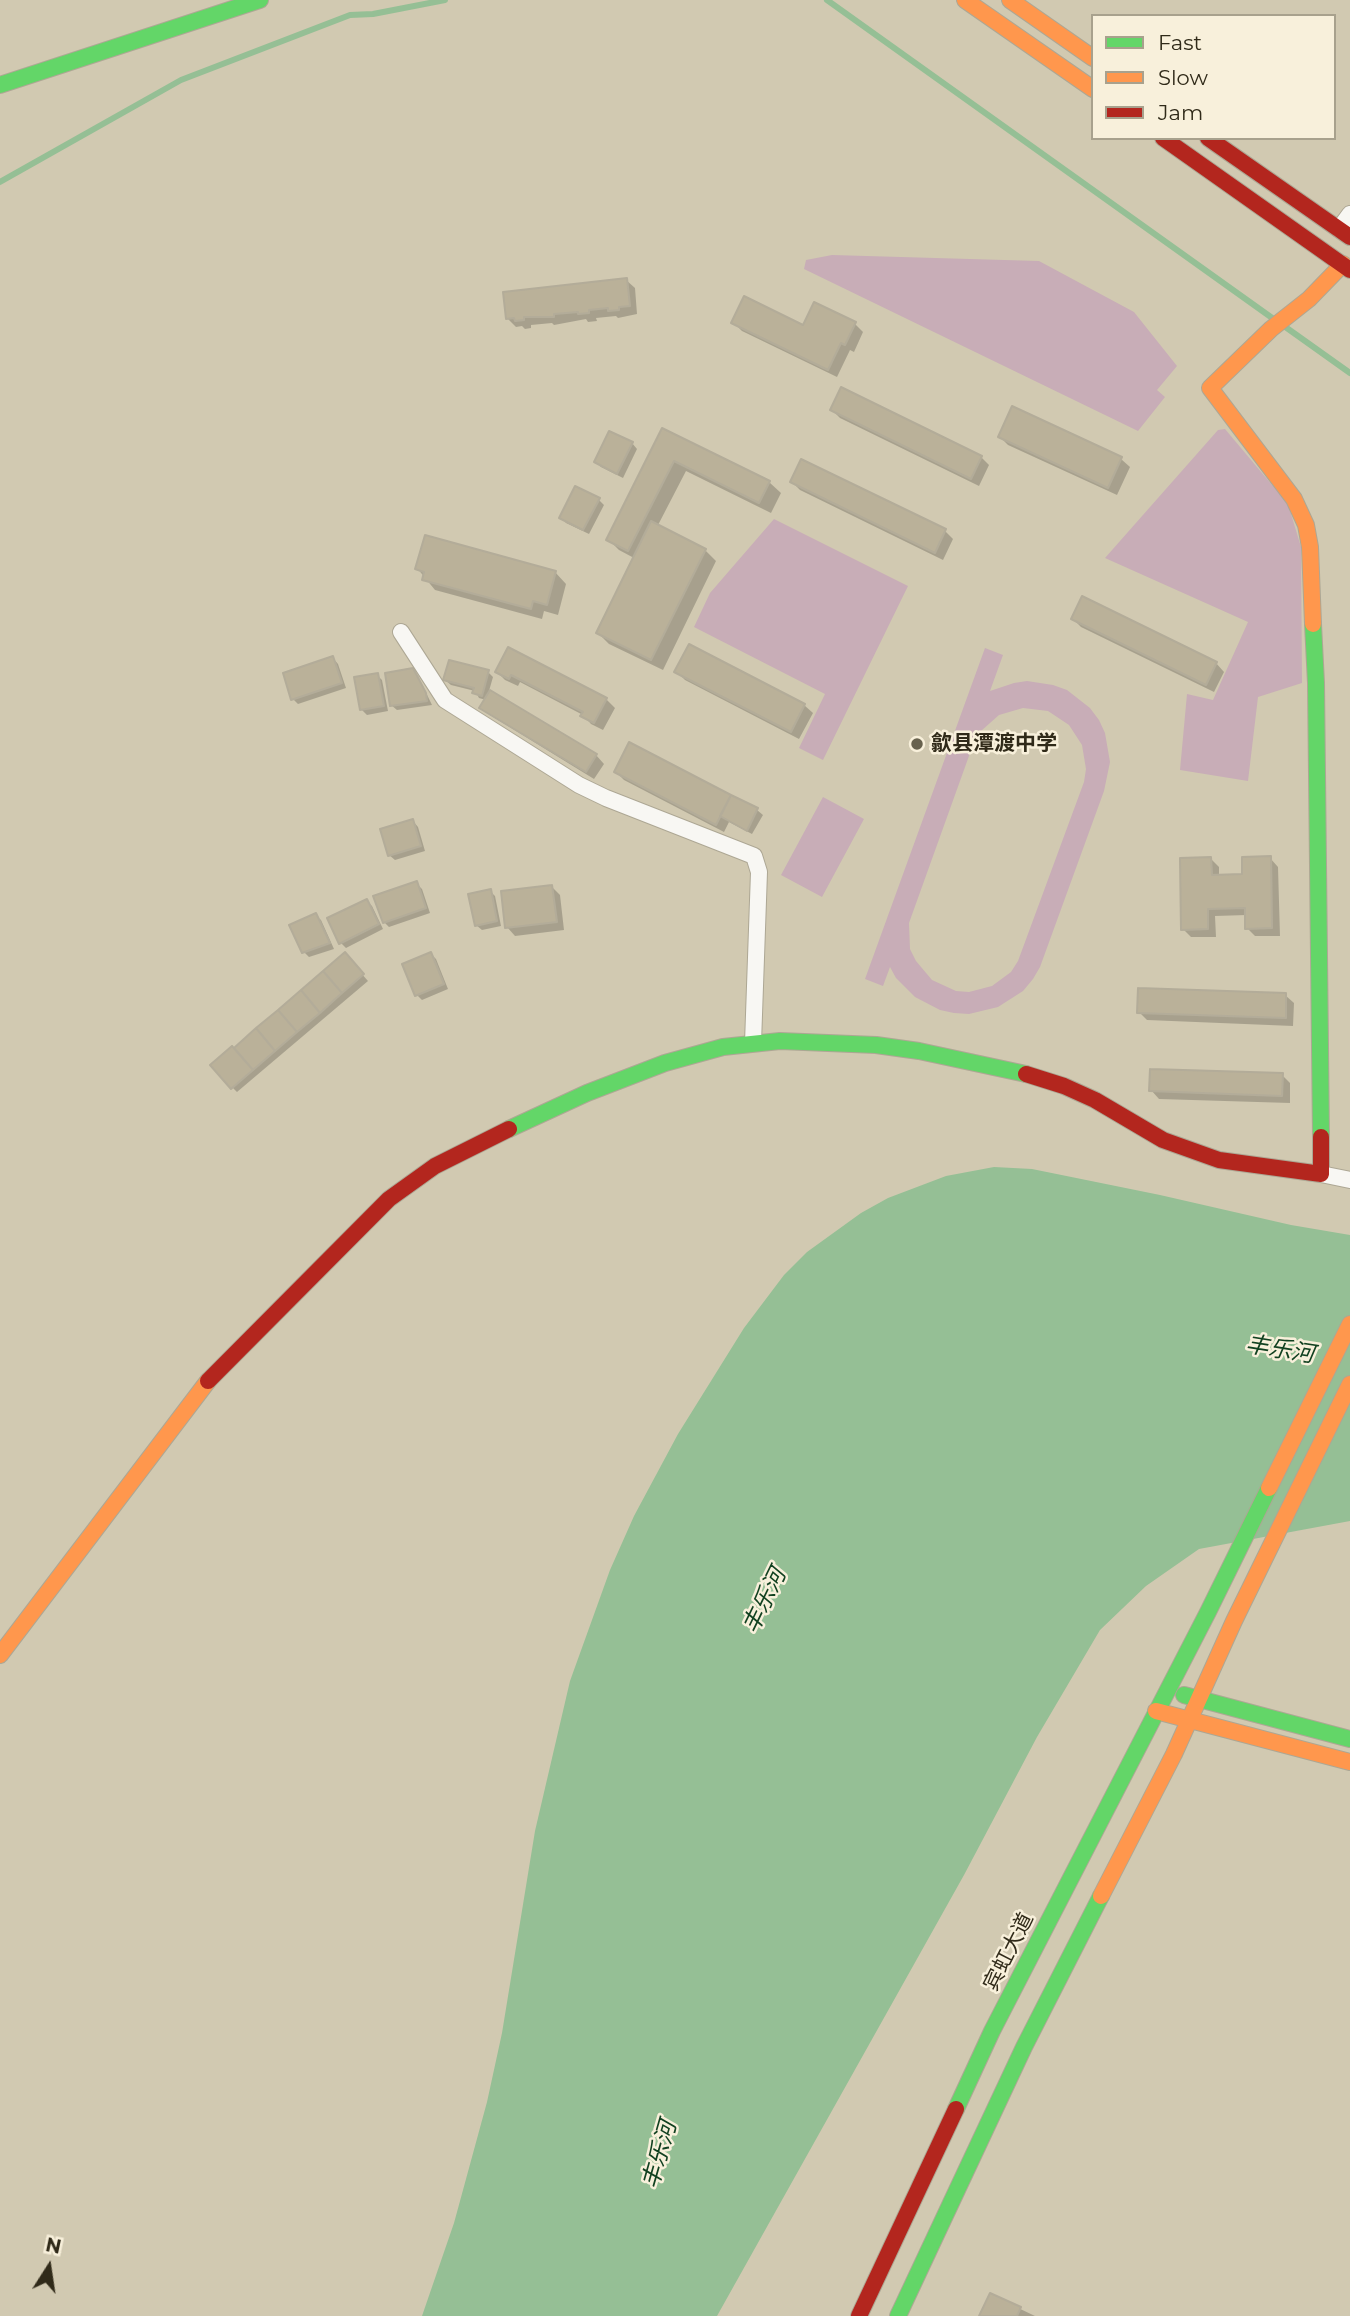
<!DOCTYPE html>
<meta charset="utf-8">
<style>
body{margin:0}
#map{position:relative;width:1350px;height:2316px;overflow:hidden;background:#d1c9b1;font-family:Montserrat,sans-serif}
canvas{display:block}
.legend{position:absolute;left:1091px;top:14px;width:245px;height:126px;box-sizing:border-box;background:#f8f0db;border:2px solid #a8a18d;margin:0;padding:9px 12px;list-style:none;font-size:21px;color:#302a19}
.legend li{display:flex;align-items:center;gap:14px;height:35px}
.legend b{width:35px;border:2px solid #a8a18d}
.north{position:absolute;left:14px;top:2232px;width:70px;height:70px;-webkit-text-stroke:5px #f8f0db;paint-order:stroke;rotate:12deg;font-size:19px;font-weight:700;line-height:28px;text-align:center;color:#302a19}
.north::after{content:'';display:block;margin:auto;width:24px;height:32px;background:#302a19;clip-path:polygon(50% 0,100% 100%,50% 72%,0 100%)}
</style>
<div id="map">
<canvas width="1350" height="2316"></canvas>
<ul class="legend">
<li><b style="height:9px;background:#63d668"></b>Fast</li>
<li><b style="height:9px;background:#ff974d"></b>Slow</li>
<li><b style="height:9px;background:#b3261e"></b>Jam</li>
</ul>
<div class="north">N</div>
</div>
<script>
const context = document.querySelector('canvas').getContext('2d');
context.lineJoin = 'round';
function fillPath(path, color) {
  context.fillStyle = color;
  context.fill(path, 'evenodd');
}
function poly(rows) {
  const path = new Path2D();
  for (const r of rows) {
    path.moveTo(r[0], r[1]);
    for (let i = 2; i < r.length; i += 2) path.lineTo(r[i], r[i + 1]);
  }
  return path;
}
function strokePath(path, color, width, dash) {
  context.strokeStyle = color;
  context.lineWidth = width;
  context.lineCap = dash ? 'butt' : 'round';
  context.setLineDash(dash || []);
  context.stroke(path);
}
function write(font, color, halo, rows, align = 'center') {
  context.font = font + ' Montserrat,"Noto Sans SC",sans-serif';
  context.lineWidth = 5;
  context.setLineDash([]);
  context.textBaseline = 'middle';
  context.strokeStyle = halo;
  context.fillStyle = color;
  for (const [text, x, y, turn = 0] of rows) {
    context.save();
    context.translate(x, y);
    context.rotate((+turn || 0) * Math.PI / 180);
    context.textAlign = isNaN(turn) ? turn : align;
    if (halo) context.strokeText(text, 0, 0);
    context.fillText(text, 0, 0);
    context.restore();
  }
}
const green = poly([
 [832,255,1039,261,1134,312,1177,366,1157,390,1165,397,1138,431,804,269,806,260],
 [1225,429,1288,504,1301,547,1302,683,1258,697,1248,781,1180,770,1187,694,1213,700,1248,622,1105,558,1218,430],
 [774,519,908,586,823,760,799,748,825,694,694,627,710,593],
 [985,648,1003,655,990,691,1014,683,1027,681,1053,685,1067,690,1090,708,1099,720,1105,733,1110,762,1104,791,1040,967,1033,979,1023,991,998,1007,969,1014,954,1013,940,1010,915,997,896,978,890,967,883,986,865,979],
 [1023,708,1048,711,1069,725,1082,745,1086,769,1084,782,1018,961,1011,972,992,986,969,992,956,991,932,980,916,961,910,949,909,923,974,742,981,731,999,715],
 [823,797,864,819,822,897,781,875]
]);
const water = poly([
 [994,1167,1032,1169,1160,1195,1291,1225,1350,1235,1350,1521,1199,1549,1146,1586,1100,1630,1037,1737,964,1875,717,2316,422,2316,454,2223,487,2102,502,2033,535,1831,570,1681,610,1570,634,1516,678,1434,744,1328,784,1275,807,1252,861,1213,888,1198,946,1176]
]);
const shadow = poly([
 [626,280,635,288,637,314,618,318,616,316,596,318,597,321,588,322,586,319,554,325,552,323,531,325,531,328,525,329,522,326,516,327,508,319],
 [733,322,804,327,855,324,863,332,854,352,850,350,837,377,742,331],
 [1013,408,1121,459,1130,467,1117,495,1008,445,1000,437],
 [832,410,981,457,989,465,979,486,840,418],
 [663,430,769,482,781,493,771,513,686,471,657,527,705,550,716,561,663,670,609,644,598,633,634,558,619,550,608,539],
 [632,443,637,449,623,478,601,467,596,462],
 [792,482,945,531,953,539,943,560,800,490],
 [598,499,604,505,589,534,566,523,561,517],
 [417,568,555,572,566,584,558,615,544,611,542,619,435,590],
 [1073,619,1216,663,1224,672,1214,692,1081,627],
 [509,649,606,699,615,708,603,730,591,724,583,715,520,682,518,686,505,680,497,672],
 [333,658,338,664,346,688,298,704,293,699],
 [413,670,418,676,432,705,397,710,391,705],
 [488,672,493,677,489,691,596,755,604,764,594,779,490,715,482,707,486,700,479,698,475,691,451,685,445,680],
 [677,672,804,705,813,713,799,739,685,680],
 [377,675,382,680,388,711,367,715,361,709],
 [630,744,757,810,763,815,752,834,729,822,724,832,624,780,616,772],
 [413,821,418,827,425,851,395,860,389,855],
 [1270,858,1278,867,1280,936,1255,936,1247,928,1247,915,1215,916,1216,937,1191,937,1183,929,1211,859,1219,867,1219,877,1244,876],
 [416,883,422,889,430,913,389,927,384,922],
 [552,887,560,895,564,930,515,936,507,927],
 [490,891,495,896,501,926,482,930,476,925],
 [367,901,372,906,383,929,346,948,341,943],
 [315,915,321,920,334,949,309,957,304,952],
 [431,954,436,959,448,989,422,1000,417,995],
 [345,955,368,981,237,1092,232,1087,234,1050],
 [1285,995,1294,1003,1293,1026,1147,1020,1139,1012],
 [1282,1075,1290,1083,1290,1103,1159,1099,1151,1090],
 [991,2295,1035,2316,981,2316]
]);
const stream = poly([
 [827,0,1275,320],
 [0,182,181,80,350,15,373,14,445,0],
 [1284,326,1350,373]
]);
const building = poly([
 [627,278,630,306,619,307,619,310,608,311,608,308,589,310,589,313,578,314,578,312,554,314,554,317,524,317,524,320,515,321,514,318,506,319,503,292,627,278],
 [744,296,803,325,814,302,856,322,845,345,841,343,828,370,731,323,744,296],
 [841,387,982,456,971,479,830,410,841,387],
 [1012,406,1122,457,1108,488,998,437,1012,406],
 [662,428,770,481,759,503,674,461,628,551,606,540,662,428],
 [609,431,633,442,617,474,594,462,609,431],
 [801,459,946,529,935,553,790,482,801,459],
 [575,486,600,498,583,530,559,518,575,486],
 [651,521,706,549,651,660,596,633,651,521],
 [425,535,556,571,547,605,533,601,531,609,422,580,424,572,415,569,425,535],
 [1082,596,1217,662,1206,685,1071,619,1082,596],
 [689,644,805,704,791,732,674,672,689,644],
 [508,647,607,698,594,723,580,716,583,712,511,675,509,679,495,672,508,647],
 [333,656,342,683,291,700,283,673,333,656],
 [449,660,489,670,482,696,472,693,474,688,443,680,449,660],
 [413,668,426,693,427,701,390,706,385,673,413,668],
 [378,673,384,706,360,710,354,677,378,673],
 [490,690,597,754,586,772,479,708,490,690],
 [629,742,731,795,716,825,614,772,629,742],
 [731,795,758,808,747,831,720,816,731,795],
 [413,819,421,846,388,856,380,829,413,819],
 [1271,856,1272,928,1245,929,1245,908,1208,909,1208,929,1181,930,1180,858,1211,857,1212,875,1242,874,1242,857,1271,856],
 [417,881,426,908,383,923,373,896,417,881],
 [552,885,557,922,505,928,501,891,552,885],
 [491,889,497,921,475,926,468,894,491,889],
 [367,899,379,924,339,944,327,918,367,899],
 [316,913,330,943,302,953,289,925,316,913],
 [345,952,364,974,342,993,323,971,345,952],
 [431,952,444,984,415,996,402,964,431,952],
 [323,971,342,993,320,1013,301,990,323,971],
 [1138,988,1286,993,1286,1018,1137,1013,1138,988],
 [301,990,320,1013,297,1032,278,1010,301,990],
 [278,1010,297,1032,275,1051,256,1028,278,1010],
 [256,1028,275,1051,253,1070,234,1048,256,1028],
 [232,1046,253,1070,231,1089,210,1065,232,1046],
 [1150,1069,1283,1073,1282,1096,1149,1091,1150,1069],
 [990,2293,1021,2307,1017,2316,979,2316,990,2293]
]);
const street = poly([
 [1339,229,1350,214],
 [401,632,445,700,579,785,606,798,754,856,759,872,753,1043],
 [1321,1174,1350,1180]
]);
const fast = poly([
 [0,85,260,0],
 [1313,624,1316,683,1321,1137],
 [509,1129,587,1093,665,1063,723,1047,780,1041,876,1045,919,1051,1026,1074],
 [1184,1695,1350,1739],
 [956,2109,992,2031,1208,1612,1269,1488],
 [898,2316,1024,2047,1101,1896]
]);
const slow = poly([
 [965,0,1093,89],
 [1010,0,1093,58],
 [1313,624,1310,547,1306,525,1294,499,1210,388,1271,329,1309,299,1343,264],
 [1269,1488,1350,1324],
 [0,1655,208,1381],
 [1156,1711,1350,1762],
 [1101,1896,1174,1754,1234,1621,1350,1384]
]);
const jam = poly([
 [1163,138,1350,270],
 [1208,138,1350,237],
 [1026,1074,1064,1086,1095,1100,1163,1140,1219,1160,1321,1174,1321,1137],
 [208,1381,389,1199,435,1166,509,1129],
 [859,2316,956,2109]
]);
const markers = [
 [917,744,7,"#68624e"]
];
const poiNames = [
 ["歙县潭渡中学",931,744]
];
const streetNames = [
 ["宾虹大道",1009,1952,-63]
];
const waterNames = [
 ["丰乐河",1280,1350,9],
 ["丰乐河",765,1601,-64],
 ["丰乐河",660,2155,-74]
];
fillPath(green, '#c8adb7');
fillPath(water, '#95bf95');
fillPath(shadow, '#0003');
strokePath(stream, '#95bf95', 6);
fillPath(building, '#bab199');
strokePath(building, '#b3ac99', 2);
strokePath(street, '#ada794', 18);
strokePath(fast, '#ada794', 18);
strokePath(slow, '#ada794', 18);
strokePath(jam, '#ada794', 18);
strokePath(street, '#f8f7f3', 16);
strokePath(fast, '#63d668', 16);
strokePath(slow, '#ff974d', 16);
strokePath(jam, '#b3261e', 16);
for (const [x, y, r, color] of markers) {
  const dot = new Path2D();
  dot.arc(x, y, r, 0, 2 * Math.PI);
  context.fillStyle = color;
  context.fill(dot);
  strokePath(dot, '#f8f0db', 2.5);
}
write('bold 21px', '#302a19', '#f8f0db', poiNames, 'left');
write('21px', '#302a19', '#f8f0db', streetNames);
write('italic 23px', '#114120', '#f8f0db', waterNames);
</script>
